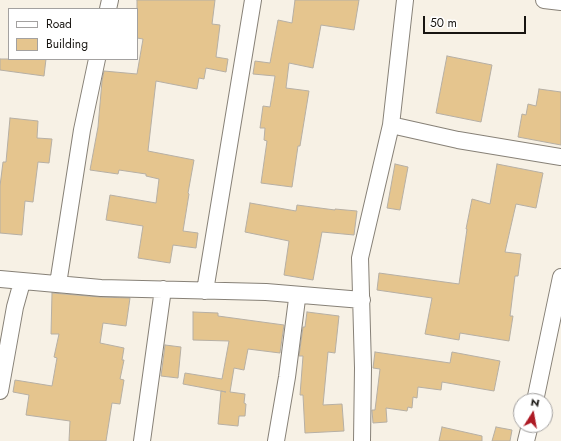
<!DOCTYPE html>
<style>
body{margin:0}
#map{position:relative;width:561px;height:441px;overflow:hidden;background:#f7f1e5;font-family:Jost,sans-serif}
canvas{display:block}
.legend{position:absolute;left:8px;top:8px;width:130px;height:52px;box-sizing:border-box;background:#fff;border:1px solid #a3a1a0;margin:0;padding:5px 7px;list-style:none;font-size:12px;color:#181511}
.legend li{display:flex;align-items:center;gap:8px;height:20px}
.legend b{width:20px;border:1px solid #a3a1a0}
.north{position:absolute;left:513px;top:393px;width:40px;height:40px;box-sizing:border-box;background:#fff;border:1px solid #a3a1a0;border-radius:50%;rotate:11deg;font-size:11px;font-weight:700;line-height:16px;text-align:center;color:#181511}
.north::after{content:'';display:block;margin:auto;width:14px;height:18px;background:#ad1a24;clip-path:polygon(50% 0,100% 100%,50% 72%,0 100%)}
.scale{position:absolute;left:423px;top:16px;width:103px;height:18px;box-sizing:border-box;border:2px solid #181511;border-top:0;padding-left:5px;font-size:12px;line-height:14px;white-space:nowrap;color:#181511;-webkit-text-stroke:3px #fff;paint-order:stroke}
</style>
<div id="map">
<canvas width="561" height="441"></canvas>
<ul class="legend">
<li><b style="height:5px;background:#fff"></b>Road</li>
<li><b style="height:11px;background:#e5c58e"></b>Building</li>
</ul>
<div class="north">N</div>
<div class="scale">50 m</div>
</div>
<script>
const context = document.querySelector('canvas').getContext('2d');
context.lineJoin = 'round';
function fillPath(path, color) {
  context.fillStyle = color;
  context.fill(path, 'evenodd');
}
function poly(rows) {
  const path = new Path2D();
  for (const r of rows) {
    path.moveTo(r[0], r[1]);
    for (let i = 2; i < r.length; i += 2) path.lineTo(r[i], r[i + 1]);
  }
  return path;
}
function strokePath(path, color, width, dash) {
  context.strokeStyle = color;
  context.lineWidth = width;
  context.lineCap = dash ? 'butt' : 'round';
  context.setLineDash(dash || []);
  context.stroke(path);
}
const building = poly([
 [137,0,215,0,212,24,220,25,216,57,228,59,226,72,206,68,204,79,199,78,197,89,156,81,148,151,194,160,188,193,189,194,183,231,198,233,196,248,173,245,170,263,138,258,143,226,106,220,110,195,156,203,159,179,146,176,146,174,119,170,118,174,90,170,98,127,102,81,104,71,137,74,143,39,137,38,137,0],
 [295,0,359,0,354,30,321,25,313,68,289,63,286,88,309,91,300,146,298,146,292,187,261,183,267,141,264,140,265,128,260,128,263,106,270,107,275,76,253,74,255,61,270,63,278,20,292,23,295,0],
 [447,56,492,65,481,122,436,113,447,56],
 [0,59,46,59,44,76,0,70,0,59],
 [539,89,561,92,561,145,518,137,522,114,526,115,528,104,536,106,539,89],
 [10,118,38,121,37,138,52,139,49,163,38,162,33,202,25,201,22,235,0,233,0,186,3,162,6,162,10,118],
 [395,164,408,167,400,210,387,208,395,164],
 [497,164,543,173,536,208,516,204,505,252,521,254,518,276,515,276,510,316,513,316,509,341,460,333,459,340,425,334,432,298,377,290,379,273,459,284,467,229,466,229,472,199,490,204,497,164],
 [250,203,296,211,297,205,335,210,335,209,357,211,354,235,322,232,313,280,284,275,289,241,245,232,250,203],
 [52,293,100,297,130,298,126,326,103,323,100,343,124,348,122,360,124,360,120,379,124,380,120,404,112,403,106,441,69,441,70,421,26,415,29,395,13,392,15,380,52,386,57,358,54,357,59,334,51,334,52,293],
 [193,312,218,313,218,316,284,325,280,353,248,349,244,370,234,368,230,392,245,394,244,403,246,404,245,416,239,416,238,426,218,424,221,391,226,392,183,384,185,373,222,379,229,341,193,340,193,312],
 [307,312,339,316,335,353,328,352,323,405,342,404,344,431,305,433,303,395,300,395,303,356,299,356,303,327,305,327,307,312],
 [165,345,181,347,178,378,161,376,165,345],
 [375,352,450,363,452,352,500,361,494,391,442,382,441,390,418,387,417,398,413,397,412,408,408,407,407,411,386,408,387,422,373,423,372,410,375,410,380,369,373,368,375,352],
 [442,427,482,436,482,441,439,441,442,427],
 [496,427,512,430,510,441,492,441,496,427]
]);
const minor = poly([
 [544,0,561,2],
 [108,9,110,0],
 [391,125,458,140,561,157],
 [0,279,101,288,266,292,362,300],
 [58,284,82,130,97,59],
 [205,291,253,0],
 [0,391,15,307,22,282],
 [535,401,561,277],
 [142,441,163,289],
 [276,441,287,377,297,299],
 [362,441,363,368,360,258,391,125,405,0],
 [526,441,530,425]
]);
fillPath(building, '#e5c58e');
strokePath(building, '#b6afa4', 1);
strokePath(minor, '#878177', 18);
strokePath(minor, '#fff', 16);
</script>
